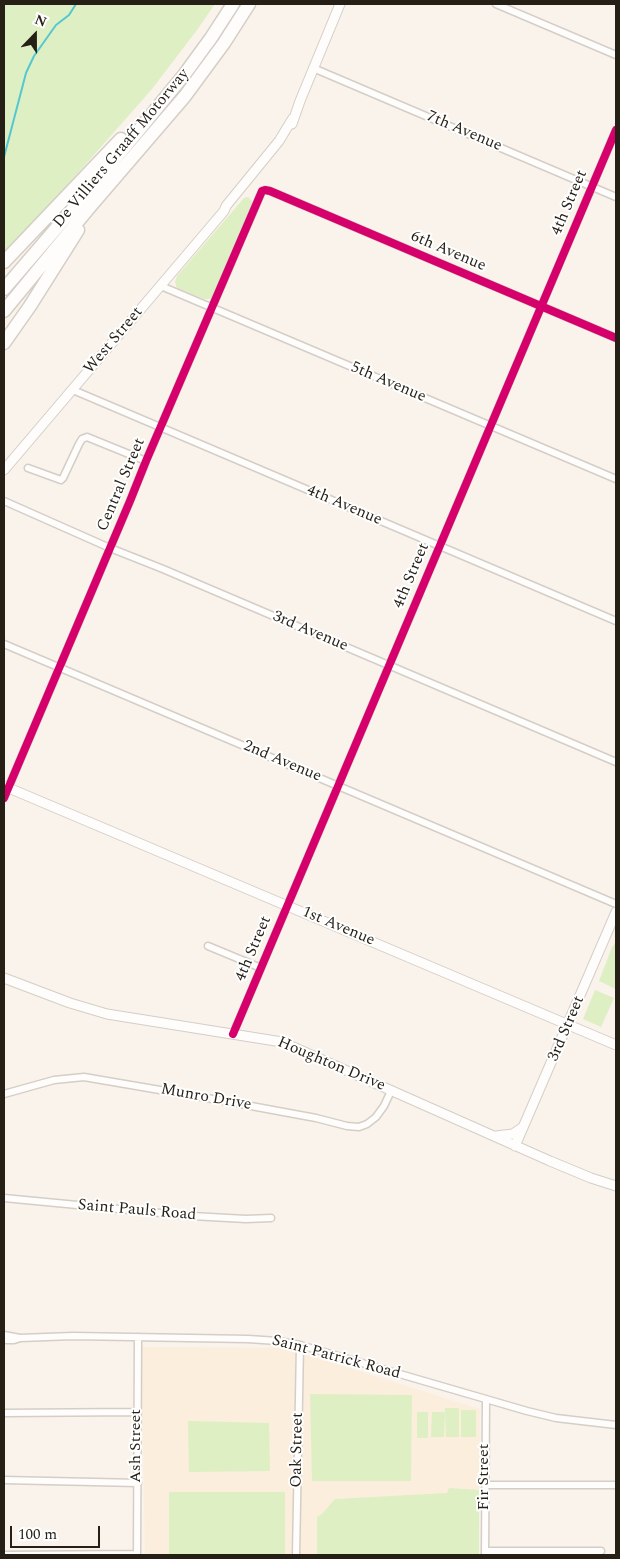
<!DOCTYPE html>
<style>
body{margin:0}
#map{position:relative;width:620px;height:1559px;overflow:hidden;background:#f9f3eb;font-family:Spectral,serif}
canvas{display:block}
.frame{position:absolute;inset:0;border:5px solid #251f16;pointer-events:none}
.north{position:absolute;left:10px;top:10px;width:50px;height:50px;-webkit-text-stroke:4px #fff;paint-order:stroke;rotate:22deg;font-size:14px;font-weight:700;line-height:20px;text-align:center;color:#251f16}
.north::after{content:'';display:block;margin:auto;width:18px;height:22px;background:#251f16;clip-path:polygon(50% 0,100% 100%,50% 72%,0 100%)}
.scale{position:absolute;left:10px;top:1526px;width:90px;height:22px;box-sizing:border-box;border:2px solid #251f16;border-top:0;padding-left:6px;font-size:15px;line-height:18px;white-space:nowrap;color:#251f16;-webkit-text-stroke:4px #fff;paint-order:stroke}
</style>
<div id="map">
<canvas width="620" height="1559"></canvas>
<div class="frame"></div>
<div class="north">N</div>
<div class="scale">100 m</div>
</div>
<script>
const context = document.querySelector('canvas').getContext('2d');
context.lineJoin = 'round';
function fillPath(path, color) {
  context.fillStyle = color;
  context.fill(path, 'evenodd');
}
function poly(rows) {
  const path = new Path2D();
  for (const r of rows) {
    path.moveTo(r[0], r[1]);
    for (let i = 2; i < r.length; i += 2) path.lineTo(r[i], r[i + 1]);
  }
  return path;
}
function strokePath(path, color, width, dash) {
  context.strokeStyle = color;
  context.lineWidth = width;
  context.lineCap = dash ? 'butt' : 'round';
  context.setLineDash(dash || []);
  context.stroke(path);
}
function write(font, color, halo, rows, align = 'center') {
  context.font = font + ' Spectral,serif';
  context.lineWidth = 4;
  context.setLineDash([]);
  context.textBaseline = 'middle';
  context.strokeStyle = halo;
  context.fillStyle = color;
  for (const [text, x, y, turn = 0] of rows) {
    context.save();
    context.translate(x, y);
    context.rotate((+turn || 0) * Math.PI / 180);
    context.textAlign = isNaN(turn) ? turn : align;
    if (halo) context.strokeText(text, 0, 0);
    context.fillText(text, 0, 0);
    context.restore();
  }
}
const built = poly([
 [141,1347,285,1348,480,1409,479,1555,145,1555]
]);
const green = poly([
 [4,4,215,4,197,30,152,89,63,190,4,252],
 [248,197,252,201,252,206,214,296,210,299,204,299,177,288,175,282,177,276,244,198],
 [616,942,616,989,599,981,612,947],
 [595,990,614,998,601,1027,583,1019],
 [310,1394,412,1395,411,1481,312,1481],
 [445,1408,459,1408,459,1437,446,1437],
 [461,1410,476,1410,476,1437,461,1437],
 [417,1412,428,1412,428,1438,417,1438],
 [432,1412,445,1412,444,1437,431,1437],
 [188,1421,269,1423,270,1471,189,1472],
 [449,1488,479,1490,479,1555,317,1555,317,1517,322,1514,335,1499,447,1493],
 [169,1492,285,1492,285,1555,169,1555]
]);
const stream = poly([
 [4,157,26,73,34,56,56,25,69,15,76,4]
]);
const minor = poly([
 [496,4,616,55],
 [313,68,616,197],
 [161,286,616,479],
 [73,390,616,621],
 [28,468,61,480,63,478,79,444,82,439,87,437,146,461],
 [4,501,110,548,163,569,616,762],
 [4,644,616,904],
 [4,798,130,501,146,461,262,191,265,190,270,191,616,338],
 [208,946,261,968],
 [233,1034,616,130],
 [4,1094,54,1080,84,1077,224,1101,316,1118,347,1126,359,1127,367,1124,376,1117,384,1106,391,1091],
 [4,1198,192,1216,246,1219,271,1218],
 [4,1335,20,1338],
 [4,1340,14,1340,20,1338,73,1336,248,1339,278,1341,300,1345,527,1411,556,1418,616,1425],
 [4,1413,137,1412],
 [4,1480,138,1483],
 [485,1485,616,1485],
 [485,1551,601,1551],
 [4,1555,137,1554],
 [137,1555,138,1337],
 [296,1555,300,1345],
 [485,1555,486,1399]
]);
const tertiary = poly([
 [4,978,70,1003,107,1014,282,1042,550,1161,591,1178,616,1186],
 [496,1136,513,1134,523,1127],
 [515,1146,616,912]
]);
const secondary = poly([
 [292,124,300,101,340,4],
 [4,470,224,211,226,206,279,141,293,118],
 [4,786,616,1045]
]);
const motorway = poly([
 [4,262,121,139],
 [4,289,102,175,184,75,211,38,233,4],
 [4,311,89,208,185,96,224,43,249,4],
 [4,343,30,306,78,230]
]);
const cycleway = poly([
 [4,798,130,501,146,461,262,191,265,190,270,191,616,338],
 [233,1034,616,130]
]);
const streetNames = [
 ["7th Avenue",464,132,23],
 ["De Villiers Graaff Motorway",122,149,-50],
 ["4th Street",570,203,-67],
 ["6th Avenue",448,252,23],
 ["West Street",114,341,-50],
 ["5th Avenue",388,383,23],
 ["Central Street",122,485,-67],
 ["4th Avenue",344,506,23],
 ["4th Street",412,576,-67],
 ["3rd Avenue",310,632,23],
 ["2nd Avenue",282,762,23],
 ["1st Avenue",338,927,23],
 ["4th Street",254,949,-67],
 ["3rd Street",567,1029,-67],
 ["Houghton Drive",331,1065,23],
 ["Munro Drive",206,1098,10],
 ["Saint Pauls Road",137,1211,5],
 ["Saint Patrick Road",336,1358,15],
 ["Ash Street",137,1446,-90],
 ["Oak Street",298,1450,-89],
 ["Fir Street",485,1477,-90]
];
fillPath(built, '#fbeedd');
fillPath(green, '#deefc4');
strokePath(stream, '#54c8cf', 2);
strokePath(minor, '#d4cec6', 9);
strokePath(tertiary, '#d4cec6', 11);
strokePath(secondary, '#d4cec6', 11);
strokePath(motorway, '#d4cec6', 15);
strokePath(minor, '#fefdfc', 6);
strokePath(tertiary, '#fefdfc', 9);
strokePath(secondary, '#fefdfc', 9);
strokePath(motorway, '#fefdfc', 12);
strokePath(cycleway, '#d6006c', 8);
write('16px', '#251f16', '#fff', streetNames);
</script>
